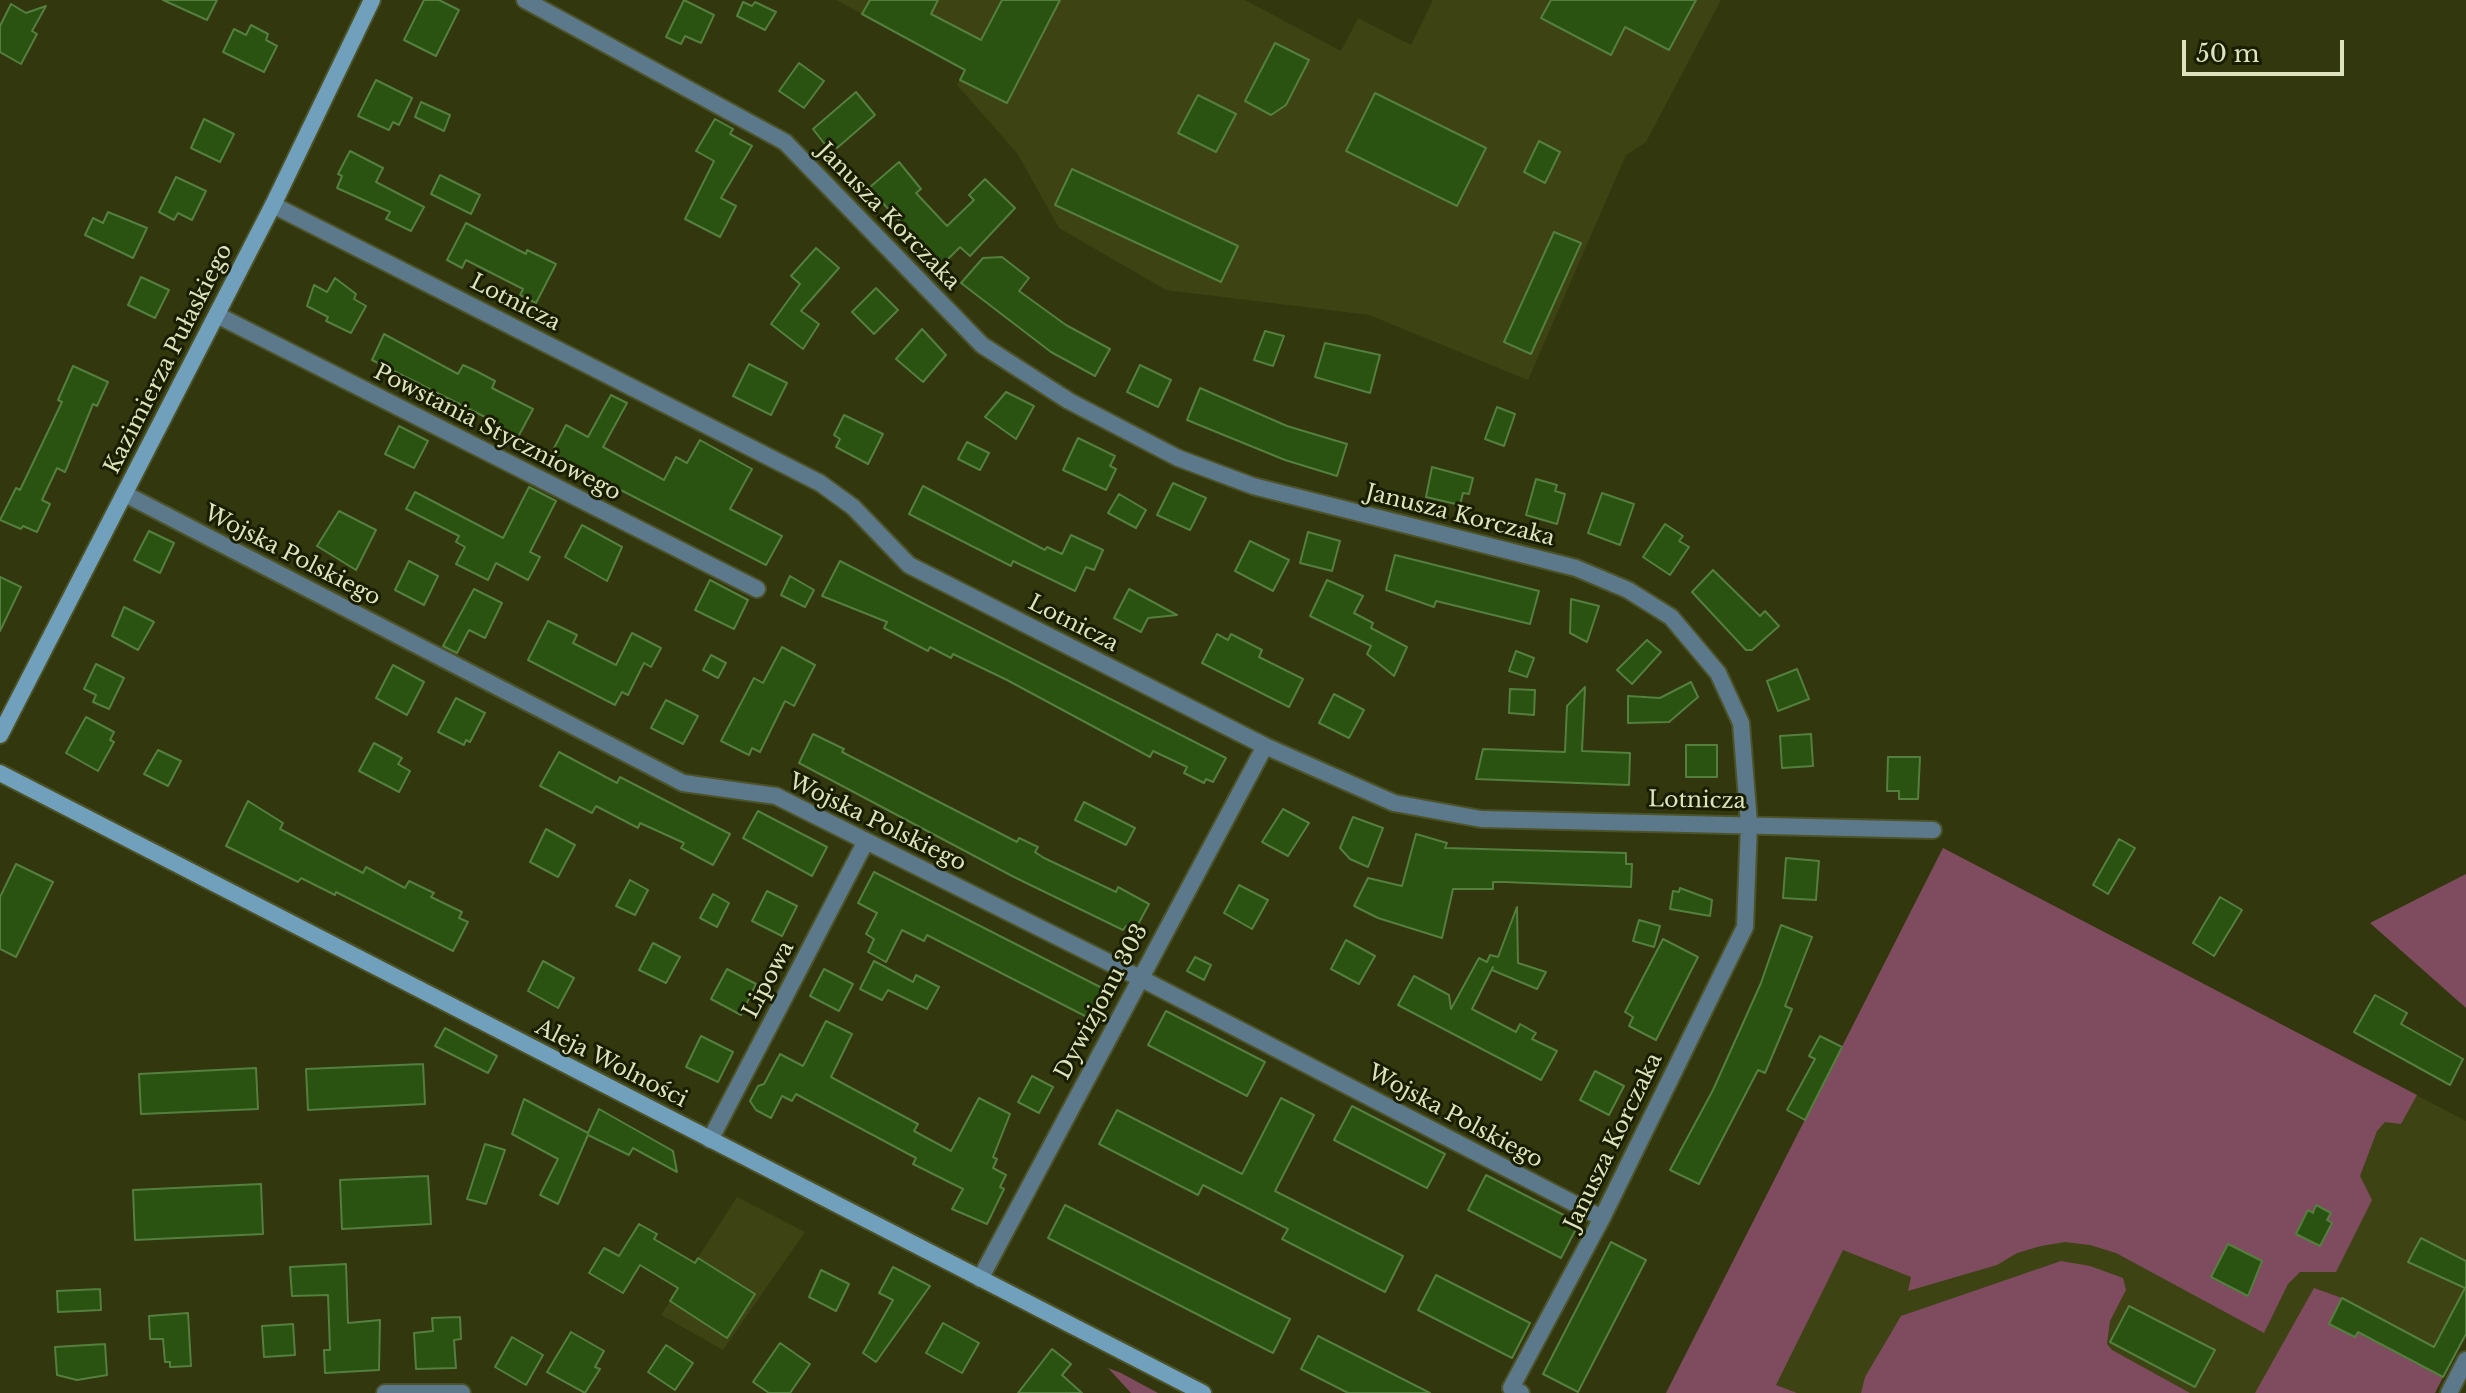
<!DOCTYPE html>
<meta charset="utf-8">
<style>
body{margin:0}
#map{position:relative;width:2466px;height:1393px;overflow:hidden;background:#32370d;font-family:"Libre Baskerville",serif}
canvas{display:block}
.scale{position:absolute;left:2182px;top:40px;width:162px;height:36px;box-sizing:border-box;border:4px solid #dde4bd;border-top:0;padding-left:10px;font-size:24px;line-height:28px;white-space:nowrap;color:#dde4bd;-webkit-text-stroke:6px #1a1e00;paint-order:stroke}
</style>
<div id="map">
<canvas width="2466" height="1393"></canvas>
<div class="scale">50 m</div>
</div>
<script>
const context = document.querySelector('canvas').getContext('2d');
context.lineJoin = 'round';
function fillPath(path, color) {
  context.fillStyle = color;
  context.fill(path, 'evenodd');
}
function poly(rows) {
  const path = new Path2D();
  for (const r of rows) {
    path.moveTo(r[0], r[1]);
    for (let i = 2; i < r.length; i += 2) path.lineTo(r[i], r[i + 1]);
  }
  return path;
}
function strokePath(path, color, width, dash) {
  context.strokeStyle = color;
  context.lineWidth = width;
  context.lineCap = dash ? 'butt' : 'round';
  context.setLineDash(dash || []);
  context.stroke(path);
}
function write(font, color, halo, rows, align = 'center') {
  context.font = font + ' "Libre Baskerville",serif';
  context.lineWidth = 6;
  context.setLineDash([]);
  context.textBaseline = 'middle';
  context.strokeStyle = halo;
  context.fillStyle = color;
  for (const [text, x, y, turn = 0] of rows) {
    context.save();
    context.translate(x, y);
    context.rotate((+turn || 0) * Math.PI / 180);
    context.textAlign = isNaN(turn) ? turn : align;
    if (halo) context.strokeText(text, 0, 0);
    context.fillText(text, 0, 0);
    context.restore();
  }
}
const built = poly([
 [836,0,1245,0,1341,51,1358,18,1411,45,1433,0,1721,0,1646,142,1626,155,1528,380,1369,315,1166,290,1059,228,1017,153,957,85,965,70],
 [1943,848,2466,1121,2466,1334,2435,1393,1666,1393],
 [737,1197,805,1232,723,1350,661,1315]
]);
const green = poly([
 [1943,848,2417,1095,2401,1124,2385,1122,2377,1131,2360,1176,2372,1200,2336,1272,2300,1272,2288,1284,2264,1333,2116,1253,2090,1245,2065,1242,2041,1246,2017,1253,1997,1265,1908,1291,1911,1277,1843,1250,1776,1385,1797,1393,1666,1393],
 [2466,874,2466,1008,2370,923],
 [2061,1261,2090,1266,2123,1278,2126,1290,2110,1321,2107,1344,2112,1350,2190,1393,1861,1393,1865,1377,1901,1316],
 [2314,1288,2342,1298,2329,1324,2354,1337,2357,1332,2443,1377,2435,1393,2255,1393],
 [1108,1368,1121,1373,1158,1393,1131,1393]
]);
const building = poly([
 [163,0,217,0,207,20,163,0],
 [424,0,439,0,459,10,436,56,404,40,424,0],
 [684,0,714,15,701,43,685,36,681,44,666,37,684,0],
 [870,0,938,0,931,14,981,40,1002,0,1060,0,1007,103,960,80,965,70,862,14,870,0],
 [1551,0,1696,0,1669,50,1625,27,1611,55,1541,18,1551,0],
 [743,2,752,6,755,2,776,12,765,30,737,16,743,2],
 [11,4,26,13,46,6,32,31,37,34,21,64,0,52,0,26,11,4],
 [251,25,268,34,266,40,277,46,264,72,223,52,234,29,246,35,251,25],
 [1275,43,1309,60,1286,105,1271,115,1245,101,1275,43],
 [799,63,824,81,804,108,779,91,799,63],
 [376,80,412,98,399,125,393,122,389,130,358,116,376,80],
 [856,92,875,115,837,148,832,143,827,147,813,129,856,92],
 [1375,93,1486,148,1457,206,1346,151,1375,93],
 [1198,95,1236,114,1216,152,1178,133,1198,95],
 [421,102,450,115,444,131,415,117,421,102],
 [204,119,234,134,220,162,191,148,204,119],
 [715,119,733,129,730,134,752,146,721,198,736,206,720,237,685,219,714,161,696,151,715,119],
 [1539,141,1560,152,1545,183,1524,172,1539,141],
 [350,151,383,168,376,182,424,207,411,231,386,219,390,212,337,188,342,176,338,174,350,151],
 [899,162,921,189,916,193,947,226,974,200,969,195,985,179,1015,208,970,256,960,247,941,266,869,188,899,162],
 [1072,169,1238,246,1221,282,1055,205,1072,169],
 [440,175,480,195,471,214,431,194,440,175],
 [176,177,206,191,192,220,178,213,174,220,159,212,176,177],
 [108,212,147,228,133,258,85,235,93,218,103,223,108,212],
 [466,223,526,254,527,250,556,264,536,303,520,295,523,289,466,260,462,268,447,260,466,223],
 [1554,232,1581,243,1531,354,1504,342,1554,232],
 [816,248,839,268,801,311,819,324,803,349,771,324,800,284,791,276,816,248],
 [1002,257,1029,278,1019,291,1066,325,1110,349,1095,376,1051,352,961,283,983,258,1002,257],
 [141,277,169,290,155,318,128,305,141,277],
 [335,278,356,294,354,299,366,306,351,333,326,321,328,317,307,306,314,285,327,292,335,278],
 [876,288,898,310,874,334,852,312,876,288],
 [922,329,946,355,923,382,896,359,922,329],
 [1265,331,1284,336,1273,366,1254,360,1265,331],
 [384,334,458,374,463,365,476,371,495,381,492,388,533,409,518,437,495,422,372,360,384,334],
 [1325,343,1380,355,1370,393,1315,377,1325,343],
 [749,364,787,383,771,415,733,396,749,364],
 [1140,365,1171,380,1158,407,1127,392,1140,365],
 [73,366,108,382,97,406,93,404,65,472,57,468,42,500,50,504,37,532,23,526,21,529,0,520,16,488,20,490,62,402,58,400,73,366],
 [1200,388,1287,426,1347,444,1337,476,1285,460,1187,420,1200,388],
 [1006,392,1034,406,1016,439,985,417,1006,392],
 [611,395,627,403,603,447,664,480,676,457,687,463,700,440,752,469,730,509,782,536,766,565,551,454,566,425,588,437,611,395],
 [1497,407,1515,414,1504,446,1485,439,1497,407],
 [844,415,883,434,868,464,836,447,840,439,834,435,844,415],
 [399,426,428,441,414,468,385,454,399,426],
 [1078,438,1115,456,1110,466,1116,469,1106,490,1063,470,1078,438],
 [967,442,989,453,980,470,958,459,967,442],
 [1432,467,1473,478,1469,494,1463,493,1460,505,1426,497,1432,467],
 [1536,479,1557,485,1555,491,1565,494,1557,524,1526,515,1536,479],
 [1173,483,1206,498,1190,530,1157,515,1173,483],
 [923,486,1045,550,1047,547,1062,554,1071,535,1103,550,1094,570,1086,567,1075,591,1013,561,1011,566,909,514,923,486],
 [529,487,556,501,530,552,540,557,528,580,496,563,488,580,456,564,465,547,456,542,459,536,406,509,415,492,503,538,529,487],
 [1602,493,1634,504,1620,545,1588,533,1602,493],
 [1119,494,1146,510,1136,528,1108,513,1119,494],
 [339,511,376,530,356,570,317,546,339,511],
 [1665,524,1683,536,1679,541,1689,547,1670,575,1643,557,1665,524],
 [582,525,622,547,607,581,565,557,582,525],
 [149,531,174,543,160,573,134,560,149,531],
 [1308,532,1340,541,1332,571,1300,563,1308,532],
 [1250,541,1289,560,1273,591,1235,571,1250,541],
 [1395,555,1539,591,1530,624,1436,601,1434,607,1386,590,1395,555],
 [409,561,438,576,424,605,395,590,409,561],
 [840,561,1226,758,1213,782,1206,779,1204,783,1184,773,1187,767,1153,751,1150,757,1007,680,953,654,951,658,930,647,928,651,884,628,887,622,822,596,840,561],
 [1713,570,1760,616,1765,611,1779,626,1752,650,1746,650,1692,592,1713,570],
 [790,576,814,590,805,607,781,595,790,576],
 [0,577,21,587,0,631,0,577],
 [710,580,748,600,734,629,695,610,710,580],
 [1327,580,1363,596,1354,613,1373,623,1371,628,1407,647,1394,676,1367,654,1371,646,1310,616,1327,580],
 [474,589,502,603,485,638,469,630,457,653,443,646,474,589],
 [1129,589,1177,615,1148,618,1141,632,1114,618,1129,589],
 [1571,599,1599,606,1587,642,1570,633,1571,599],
 [124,607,154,622,138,650,112,636,124,607],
 [548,621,577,635,573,643,616,665,632,633,661,648,651,667,644,663,628,695,622,692,615,705,528,660,548,621],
 [1217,634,1228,640,1231,634,1262,650,1259,657,1303,679,1289,707,1202,663,1217,634],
 [1647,640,1661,652,1632,684,1617,670,1647,640],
 [782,647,815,665,794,706,785,701,760,752,752,748,749,755,721,741,754,678,763,683,782,647],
 [1516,651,1534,658,1527,677,1509,671,1516,651],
 [711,655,726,663,718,678,703,670,711,655],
 [96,664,124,678,109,709,93,702,96,695,84,689,96,664],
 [393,665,424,682,407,715,376,698,393,665],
 [1797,669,1809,699,1778,711,1767,681,1797,669],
 [1691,682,1698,697,1669,722,1628,723,1628,696,1660,698,1691,682],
 [1585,687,1582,751,1630,753,1629,785,1476,779,1483,749,1565,752,1567,706,1585,687],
 [1510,689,1535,690,1534,715,1509,713,1510,689],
 [1334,694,1364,710,1349,738,1319,723,1334,694],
 [456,698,485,713,470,742,466,740,464,745,438,732,456,698],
 [666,700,698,716,683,744,651,728,666,700],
 [86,717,114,732,110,740,114,742,98,771,66,753,86,717],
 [813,734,844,749,842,752,1017,842,1019,838,1038,847,1035,852,1044,858,1116,892,1118,887,1149,904,1135,930,1126,926,1123,930,1014,877,799,763,813,734],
 [1811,734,1813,766,1782,768,1780,736,1811,734],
 [374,743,402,758,398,764,410,771,399,792,359,771,374,743],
 [1686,745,1717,745,1717,777,1686,777,1686,745],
 [158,750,181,761,168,786,144,774,158,750],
 [559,752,617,783,620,777,730,834,713,865,681,848,684,843,640,823,638,828,596,806,592,813,540,786,559,752],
 [1888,757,1920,757,1918,799,1899,799,1899,791,1887,791,1888,757],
 [248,801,283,823,280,829,319,850,363,873,366,867,405,888,409,881,434,893,431,897,462,912,459,918,468,922,453,951,336,892,335,895,301,878,298,882,226,846,248,801],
 [1084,802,1135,828,1126,845,1075,820,1084,802],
 [1283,809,1309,823,1288,856,1262,842,1283,809],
 [758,811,827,847,812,876,743,838,758,811],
 [1353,817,1383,828,1368,867,1350,859,1340,848,1353,817],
 [546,829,575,845,558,877,530,862,546,829],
 [1416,834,1447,843,1445,848,1626,853,1626,864,1632,864,1631,887,1504,882,1493,882,1493,889,1453,889,1442,938,1378,918,1354,906,1368,878,1402,886,1416,834],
 [2119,839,2135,848,2108,894,2093,885,2119,839],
 [1786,858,1819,861,1816,900,1783,898,1786,858],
 [16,864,53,882,16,957,0,949,0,897,16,864],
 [874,872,1104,989,1089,1018,927,935,924,941,902,930,886,962,868,952,874,939,866,934,877,913,858,903,874,872],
 [630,880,648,890,635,915,616,906,630,880],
 [1239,885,1268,900,1252,929,1224,913,1239,885],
 [1680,888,1712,900,1710,916,1670,909,1673,891,1679,892,1680,888],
 [767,891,797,906,782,936,752,921,767,891],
 [713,894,729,903,717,927,700,918,713,894],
 [2220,897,2242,910,2214,956,2193,943,2220,897],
 [1517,907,1518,963,1546,972,1537,989,1492,970,1493,967,1472,1009,1516,1032,1520,1024,1536,1033,1532,1039,1557,1051,1541,1080,1398,1005,1414,976,1449,995,1451,1009,1479,958,1487,962,1490,955,1498,957,1517,907],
 [1639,920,1660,926,1654,947,1633,941,1639,920],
 [1781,925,1812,937,1785,1006,1792,1009,1765,1073,1758,1070,1699,1184,1670,1170,1713,1090,1761,983,1781,925],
 [1663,939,1698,957,1656,1040,1629,1026,1633,1017,1625,1012,1663,939],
 [1346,940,1375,956,1359,984,1331,969,1346,940],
 [653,943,680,957,666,983,639,970,653,943],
 [1195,957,1211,965,1204,980,1187,971,1195,957],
 [543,961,574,978,558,1008,528,991,543,961],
 [874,961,913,982,916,975,939,987,927,1009,888,990,882,1000,860,989,874,961],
 [727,969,756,984,741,1015,711,999,727,969],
 [824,969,853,984,839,1011,810,996,824,969],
 [2375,995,2407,1013,2401,1024,2463,1059,2450,1085,2354,1032,2375,995],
 [1166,1011,1265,1062,1247,1096,1148,1045,1166,1011],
 [826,1021,852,1034,831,1077,918,1124,914,1131,951,1151,979,1098,1010,1114,993,1157,997,1159,993,1168,1006,1175,1000,1187,1004,1189,987,1224,952,1209,963,1189,913,1164,916,1158,796,1094,792,1101,782,1096,771,1118,756,1110,750,1101,758,1086,764,1084,780,1054,803,1066,826,1021],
 [445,1028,497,1056,488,1073,435,1046,445,1028],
 [701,1036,733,1052,718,1082,686,1067,701,1036],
 [1820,1036,1842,1047,1805,1120,1787,1110,1815,1059,1809,1056,1820,1036],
 [423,1064,425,1104,308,1110,306,1069,423,1064],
 [256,1068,258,1109,141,1114,139,1074,256,1068],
 [1595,1071,1624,1086,1609,1115,1580,1100,1595,1071],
 [1032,1076,1053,1087,1039,1113,1018,1102,1032,1076],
 [1281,1098,1314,1115,1275,1191,1403,1256,1385,1292,1282,1239,1288,1229,1203,1185,1198,1195,1099,1144,1117,1110,1242,1174,1281,1098],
 [524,1099,588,1133,599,1109,673,1151,677,1172,633,1148,629,1155,588,1135,558,1204,540,1195,558,1159,512,1134,524,1099],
 [1352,1106,1445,1154,1427,1188,1334,1140,1352,1106],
 [485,1144,505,1150,486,1204,467,1199,485,1144],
 [1486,1175,1579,1223,1561,1258,1468,1210,1486,1175],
 [428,1176,431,1224,342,1229,340,1180,428,1176],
 [261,1184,263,1234,135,1240,133,1190,261,1184],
 [1065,1205,1290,1319,1273,1353,1048,1238,1065,1205],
 [2316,1205,2331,1213,2327,1220,2332,1223,2320,1246,2296,1234,2308,1210,2313,1213,2316,1205],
 [639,1224,657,1234,654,1239,695,1263,698,1258,755,1294,727,1338,670,1301,678,1288,640,1265,623,1293,589,1273,604,1248,619,1256,639,1224],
 [2421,1238,2466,1261,2466,1334,2443,1377,2358,1332,2355,1337,2329,1324,2342,1298,2434,1347,2465,1288,2408,1262,2421,1238],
 [1611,1242,1646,1260,1578,1392,1543,1374,1611,1242],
 [2228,1244,2262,1261,2248,1296,2211,1277,2228,1244],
 [346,1264,348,1323,380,1320,379,1370,325,1373,324,1350,330,1350,328,1295,292,1296,290,1267,346,1264],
 [893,1267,930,1286,876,1362,863,1353,893,1300,879,1293,893,1267],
 [821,1270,849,1284,836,1311,809,1297,821,1270],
 [1436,1275,1530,1323,1512,1358,1418,1310,1436,1275],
 [100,1289,101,1310,58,1312,57,1291,100,1289],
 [2129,1306,2215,1350,2195,1387,2110,1342,2129,1306],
 [188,1313,191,1366,170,1367,170,1362,165,1362,163,1339,150,1339,149,1316,188,1313],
 [460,1317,461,1339,454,1340,456,1368,416,1369,414,1333,433,1331,432,1318,460,1317],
 [943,1323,979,1343,962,1373,926,1353,943,1323],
 [293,1324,295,1355,264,1357,262,1326,293,1324],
 [571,1332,604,1351,595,1367,600,1369,585,1393,547,1372,571,1332],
 [1318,1336,1430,1393,1348,1393,1301,1369,1318,1336],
 [512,1337,543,1355,526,1385,495,1367,512,1337],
 [780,1343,810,1364,790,1393,769,1393,753,1382,780,1343],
 [105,1344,107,1375,77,1380,57,1375,55,1347,105,1344],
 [666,1345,693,1363,675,1390,648,1372,666,1345],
 [1052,1349,1071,1364,1062,1375,1082,1393,1018,1393,1052,1349]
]);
const street = poly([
 [525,0,785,142,982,345,1069,401,1178,458,1253,486,1576,568,1628,590,1671,617,1718,673,1741,723,1749,824,1745,927,1602,1218,1511,1388,1521,1393],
 [273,205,820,483,853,507,909,565,1265,746,1394,803,1481,819,1933,830],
 [217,315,757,589],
 [125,494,683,783,776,796,1140,978,1602,1218],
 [710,1140,866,841],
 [980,1279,1265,746],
 [385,1393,462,1393],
 [2449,1393,2466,1360]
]);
const secondary = poly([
 [0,735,273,205,372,0],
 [0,773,1203,1393]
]);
const streetNames = [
 ["Janusza Korczaka",888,217,46],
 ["Lotnicza",515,303,27],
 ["Kazimierza Pułaskiego",169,359,-63],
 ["Powstania Styczniowego",497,433,27],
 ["Janusza Korczaka",1460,516,14],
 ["Wojska Polskiego",292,556,27],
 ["Lotnicza",1073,624,27],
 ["Lotnicza",1697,801,1],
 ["Wojska Polskiego",877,823,26],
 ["Lipowa",769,980,-62],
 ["Dywizjonu 303",1102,1002,-62],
 ["Aleja Wolności",611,1064,27],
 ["Wojska Polskiego",1455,1117,28],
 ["Janusza Korczaka",1614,1142,-64]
];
fillPath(built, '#3d4313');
fillPath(green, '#7f4c5f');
fillPath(building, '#2a5210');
strokePath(building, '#547f3f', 2);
strokePath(street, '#4d5329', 20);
strokePath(secondary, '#4d5329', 20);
strokePath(street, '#5c798c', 16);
strokePath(secondary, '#71a0bd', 16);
write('22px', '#dde4bd', '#1a1e00', streetNames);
</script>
